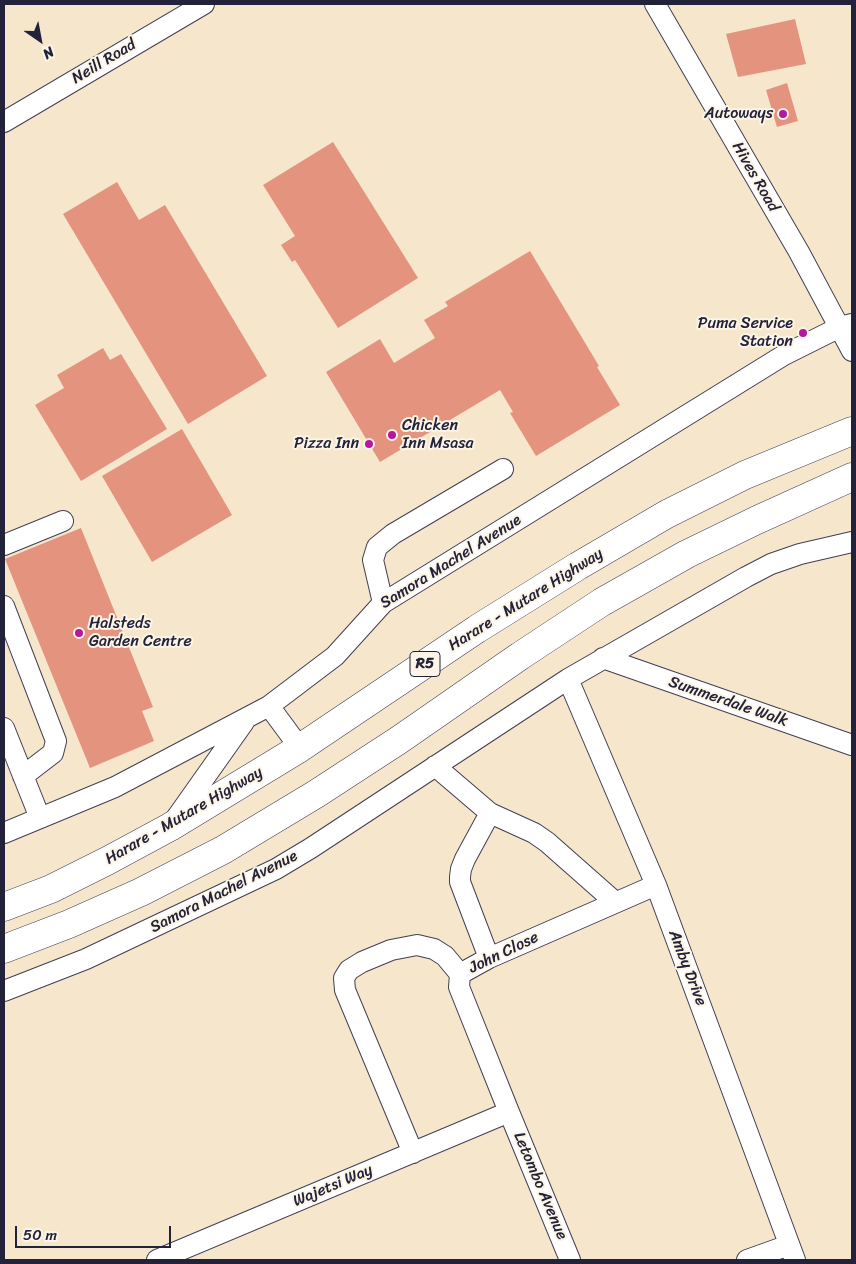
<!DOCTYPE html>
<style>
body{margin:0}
#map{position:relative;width:856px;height:1264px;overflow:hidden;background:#f5e6cc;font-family:Sriracha,sans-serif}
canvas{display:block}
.frame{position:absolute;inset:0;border:5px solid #22223b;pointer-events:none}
.north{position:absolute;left:15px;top:15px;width:50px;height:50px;-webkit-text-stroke:4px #fcf5e5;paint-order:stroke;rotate:147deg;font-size:14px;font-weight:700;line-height:20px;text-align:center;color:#22223b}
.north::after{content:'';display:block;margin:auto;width:18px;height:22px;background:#22223b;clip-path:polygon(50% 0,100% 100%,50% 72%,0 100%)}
.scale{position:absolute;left:15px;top:1226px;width:156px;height:22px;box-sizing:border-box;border:2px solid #22223b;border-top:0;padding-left:6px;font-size:15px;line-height:18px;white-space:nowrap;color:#22223b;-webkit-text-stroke:4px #fcf5e5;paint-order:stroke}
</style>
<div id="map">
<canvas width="856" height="1264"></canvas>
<div class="frame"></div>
<div class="north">N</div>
<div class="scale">50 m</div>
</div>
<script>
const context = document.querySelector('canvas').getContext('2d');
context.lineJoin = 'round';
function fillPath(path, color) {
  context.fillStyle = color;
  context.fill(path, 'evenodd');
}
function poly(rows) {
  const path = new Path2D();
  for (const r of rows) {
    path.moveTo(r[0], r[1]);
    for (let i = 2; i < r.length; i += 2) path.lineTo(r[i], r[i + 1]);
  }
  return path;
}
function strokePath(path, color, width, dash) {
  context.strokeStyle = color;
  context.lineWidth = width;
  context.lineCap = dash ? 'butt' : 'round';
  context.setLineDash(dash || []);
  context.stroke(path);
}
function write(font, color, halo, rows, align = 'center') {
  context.font = font + ' Sriracha,sans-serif';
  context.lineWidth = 4;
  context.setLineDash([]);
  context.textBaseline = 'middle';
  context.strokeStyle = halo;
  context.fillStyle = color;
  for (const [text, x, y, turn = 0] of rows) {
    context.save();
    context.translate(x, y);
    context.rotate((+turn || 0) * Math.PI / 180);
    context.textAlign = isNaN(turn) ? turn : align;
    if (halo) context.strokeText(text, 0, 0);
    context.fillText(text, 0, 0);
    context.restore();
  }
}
const building = poly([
 [795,19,806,64,738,77,726,34],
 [787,83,798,121,777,127,766,90],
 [333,142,418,278,338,328,295,260,292,262,281,245,295,236,263,185],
 [117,182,139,220,165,205,267,376,188,424,63,214],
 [530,251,599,366,597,367,620,405,536,456,510,413,513,412,500,390,380,462,326,372,380,339,394,363,435,338,424,320,448,306,445,302],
 [103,348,110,360,121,354,167,429,81,481,35,405,64,388,57,375],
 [182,429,232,515,152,562,102,476],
 [81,528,153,707,142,711,154,741,90,768,5,559]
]);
const minor = poly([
 [655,4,799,252,852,351],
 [4,122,204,4],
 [4,545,63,521],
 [383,603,373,560,377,547,393,534,503,469],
 [4,606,56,741,53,753,23,776],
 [603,658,852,745],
 [568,679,656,885,795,1260],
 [269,706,300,748],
 [4,728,40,818],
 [435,766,490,813,534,833,547,842,615,902],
 [174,821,244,722],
 [4,833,115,787,269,706,335,656,383,603,784,355,840,327,852,324],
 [489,958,460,882,460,877,461,869,465,859,490,813],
 [4,991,86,959,276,869,311,848,568,679,746,577,771,564,800,554,852,542],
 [413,1153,345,990,344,978,349,970,362,962,391,950,417,945,434,949,445,956,460,974],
 [157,1260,509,1112],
 [570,1260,509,1112,459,987,460,974,489,958,656,885],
 [747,1260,789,1245]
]);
const highway = poly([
 [4,907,51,889,107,861,170,827,300,748,477,629,578,566,667,514,745,475,852,431],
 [4,949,69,924,141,892,223,850,316,794,399,740,520,656,602,602,687,554,757,520,852,477]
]);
const markers = [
 [783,114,5,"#b5179e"],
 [803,333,5,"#b5179e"],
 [392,435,5,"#b5179e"],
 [369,444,5,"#b5179e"],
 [79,633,5,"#b5179e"]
];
const shields = [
 [425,664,30]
];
const shieldNames = [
 ["R5",425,664]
];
const streetNames = [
 ["Neill Road",104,62,-31],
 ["Hives Road",755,177,60],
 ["Samora Machel Avenue",451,562,-32],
 ["Harare - Mutare Highway",526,600,-32],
 ["Summerdale Walk",728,702,19],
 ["Harare - Mutare Highway",184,816,-30],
 ["Samora Machel Avenue",224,892,-27],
 ["John Close",504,953,-26],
 ["Amby Drive",687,968,69],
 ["Wajetsi Way",333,1186,-23],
 ["Letombo Avenue",540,1186,67]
];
const poiNames = [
 ["Autoways",773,114],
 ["Puma Service",793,324],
 ["Station",793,342],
 ["Chicken",402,426,"left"],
 ["Inn Msasa",402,444,"left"],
 ["Pizza Inn",359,444],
 ["Halsteds",89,624,"left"],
 ["Garden Centre",89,642,"left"]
];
fillPath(building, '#e3937e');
strokePath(minor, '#423f51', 22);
strokePath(highway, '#423f51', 29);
strokePath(minor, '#fff', 20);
strokePath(highway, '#fff', 28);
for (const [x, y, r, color] of markers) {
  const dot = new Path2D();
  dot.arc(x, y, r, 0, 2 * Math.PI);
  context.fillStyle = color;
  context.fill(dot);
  strokePath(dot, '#fcf5e5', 2);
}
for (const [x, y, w] of shields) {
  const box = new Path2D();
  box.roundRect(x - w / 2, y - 12.5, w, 25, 4);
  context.fillStyle = '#fcf5e5';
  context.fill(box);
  strokePath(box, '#22223b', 1);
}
write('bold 15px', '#22223b', null, shieldNames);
write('16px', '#22223b', '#fcf5e5', streetNames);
write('16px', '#22223b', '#fcf5e5', poiNames, 'right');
</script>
